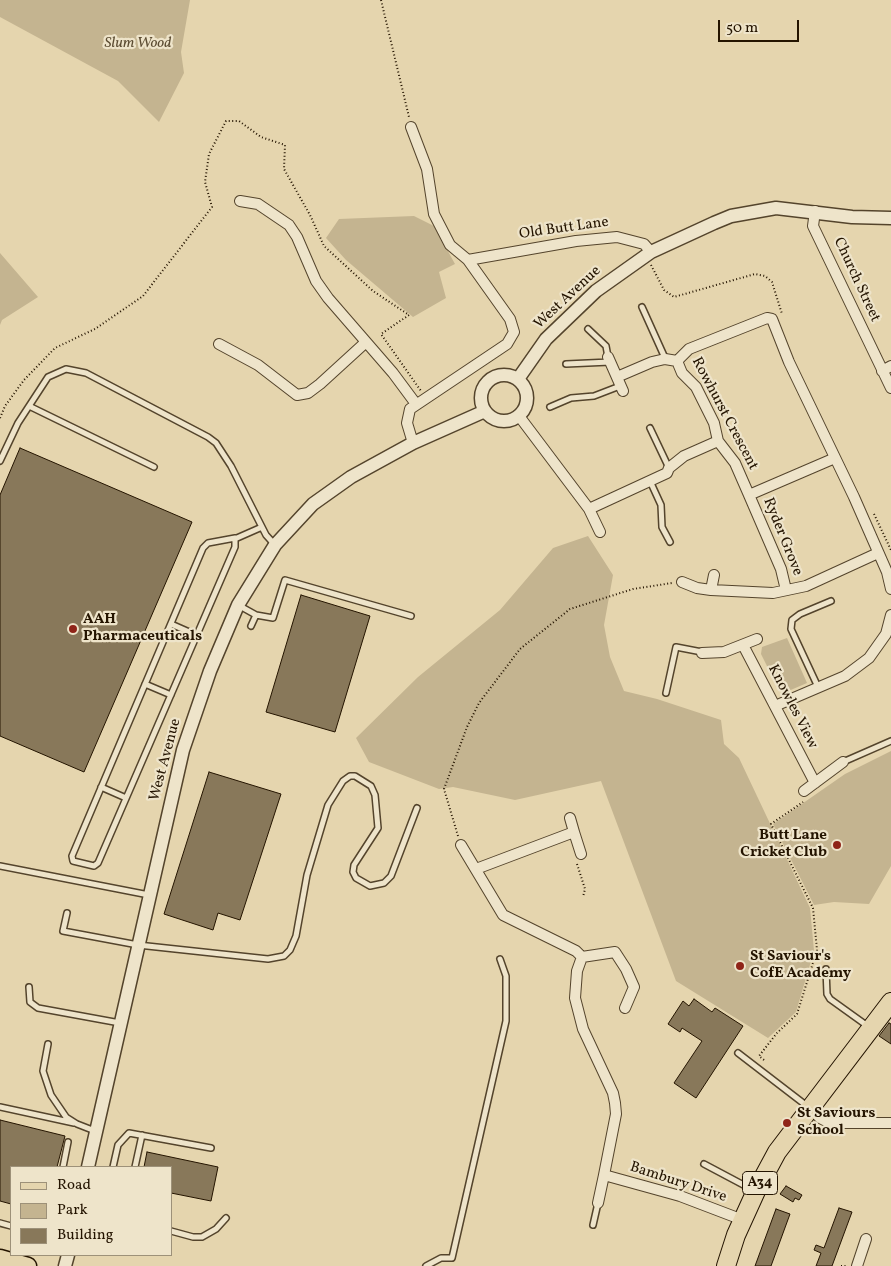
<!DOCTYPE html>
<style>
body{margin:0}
#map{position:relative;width:891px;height:1266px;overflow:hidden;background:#e5d5ae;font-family:Vollkorn,serif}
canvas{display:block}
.legend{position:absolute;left:10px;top:1166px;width:162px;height:90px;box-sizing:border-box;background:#eee4ca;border:1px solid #9d9179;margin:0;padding:6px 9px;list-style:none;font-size:15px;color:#241400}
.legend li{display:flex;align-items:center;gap:10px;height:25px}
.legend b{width:25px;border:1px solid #9d9179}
.scale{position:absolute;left:718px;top:20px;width:81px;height:22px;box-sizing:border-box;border:2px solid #241400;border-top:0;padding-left:6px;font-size:15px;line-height:18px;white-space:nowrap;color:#241400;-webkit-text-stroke:4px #eee4ca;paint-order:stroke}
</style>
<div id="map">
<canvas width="891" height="1266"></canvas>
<ul class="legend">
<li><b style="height:6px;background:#e5d5ae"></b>Road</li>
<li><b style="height:14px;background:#c4b490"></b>Park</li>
<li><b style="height:14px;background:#88785a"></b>Building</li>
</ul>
<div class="scale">50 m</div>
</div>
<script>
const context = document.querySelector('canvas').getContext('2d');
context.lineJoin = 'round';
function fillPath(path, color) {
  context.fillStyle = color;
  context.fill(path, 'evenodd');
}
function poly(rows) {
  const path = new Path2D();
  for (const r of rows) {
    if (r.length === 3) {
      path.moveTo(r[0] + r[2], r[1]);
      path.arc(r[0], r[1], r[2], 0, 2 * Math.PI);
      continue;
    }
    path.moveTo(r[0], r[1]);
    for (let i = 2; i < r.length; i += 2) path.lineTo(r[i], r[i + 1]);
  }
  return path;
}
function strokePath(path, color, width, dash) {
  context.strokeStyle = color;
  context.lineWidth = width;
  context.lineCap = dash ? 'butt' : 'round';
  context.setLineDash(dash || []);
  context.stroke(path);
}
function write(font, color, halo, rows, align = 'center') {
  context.font = font + ' Vollkorn,serif';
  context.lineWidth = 4.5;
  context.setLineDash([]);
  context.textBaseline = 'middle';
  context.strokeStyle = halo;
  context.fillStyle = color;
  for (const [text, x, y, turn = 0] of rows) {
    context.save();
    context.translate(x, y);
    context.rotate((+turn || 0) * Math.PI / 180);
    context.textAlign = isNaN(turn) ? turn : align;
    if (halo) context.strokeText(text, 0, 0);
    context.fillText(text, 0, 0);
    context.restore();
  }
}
const green = poly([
 [0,0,190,0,181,52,184,73,159,122,118,81,0,17],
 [414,216,434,226,455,264,439,272,446,298,413,317,346,260,326,238,339,219],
 [0,253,38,297,2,320,0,325],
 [588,536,613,575,604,625,610,657,624,691,657,699,721,720,724,744,739,758,810,908,814,951,796,1012,768,1038,676,981,601,781,515,800,453,787,439,789,369,762,356,738,418,677,500,610,553,548],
 [787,638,807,683,786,692,779,690,761,654,762,647],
 [891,751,891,866,869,904,834,902,814,905,773,824,845,774]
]);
const building = poly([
 [20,448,192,522,84,772,0,736,0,495,20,448],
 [301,595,370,616,335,732,266,712,301,595],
 [209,772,281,794,240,920,218,913,213,930,164,914,209,772],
 [694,999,712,1012,715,1008,743,1026,696,1098,674,1083,702,1041,682,1028,680,1032,668,1024,683,1001,689,1006,694,999],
 [889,1023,891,1024,891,1044,879,1036,889,1023],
 [0,1120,65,1136,57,1167,11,1167,11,1204,0,1201,0,1120],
 [147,1152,218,1167,211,1201,171,1193,171,1167,144,1167,147,1152],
 [786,1186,802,1195,799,1200,795,1198,793,1202,780,1194,786,1186],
 [839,1208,852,1212,832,1266,816,1266,821,1253,814,1250,816,1245,824,1248,839,1208],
 [776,1209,790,1214,771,1266,755,1266,776,1209]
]);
const path = poly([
 [381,0,409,117],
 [651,265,664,290,674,297,755,274,765,276,772,282,782,314],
 [0,418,5,406,24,380,55,348,95,329,143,296,212,207,205,182,209,154,226,121,239,121,261,137,285,145,284,169,310,215,324,246,373,291,409,315,381,334,421,391],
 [874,514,891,550],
 [458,836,444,789,467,727,479,703,520,649,570,609,633,589,672,583],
 [577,864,585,889,583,897],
 [764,1060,759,1056,777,1033,797,1014,817,950,813,908,771,824,803,802],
 [841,1266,846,1266]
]);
const service = poly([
 [642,307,665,358],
 [588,329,606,346,608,357],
 [566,364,610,362],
 [29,406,154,467],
 [550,407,571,398,594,396,620,386],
 [650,428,669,468],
 [0,461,18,423,48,377,66,369,86,373,208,437,216,443,231,466,266,535,275,545],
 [650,481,661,505,662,527,670,542],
 [235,538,235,547,98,863,94,866,73,861,72,856,203,548,208,543,235,538,237,538,262,527],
 [238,605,256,615,273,618,285,580,411,616],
 [171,624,196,635],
 [251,626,256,615],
 [145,684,171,695],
 [818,687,791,629,792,620,800,614,831,601],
 [666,693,676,647,702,652],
 [843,762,891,741],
 [101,787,126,798],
 [0,866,149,895],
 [67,913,63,931,138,945,268,959,284,956,290,950,296,936,307,875,328,805,343,781,350,776,355,776,371,786,375,795,378,828,354,865,353,872,356,878,370,886,384,883,391,876,417,808],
 [826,969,827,994,830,999,869,1027],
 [29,987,30,1002,38,1008,120,1023],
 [48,1044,43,1071,51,1095,66,1117,77,1124,95,1131],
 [738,1053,807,1106],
 [0,1107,74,1123],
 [704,1164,753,1190],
 [63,1167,68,1142],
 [113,1167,118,1145,129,1133,211,1148],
 [135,1167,142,1135],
 [0,1223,11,1226],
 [593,1225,598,1203],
 [171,1231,193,1237,202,1237,216,1229,226,1218],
 [426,1266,441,1258,452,1258,506,1021,506,976,500,959]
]);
const minor = poly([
 [411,127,427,169,434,214,450,245,468,260,510,319,514,332,507,344,410,409,407,423,413,443],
 [240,201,258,204,289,225,297,237,316,281,328,298,393,373,416,404],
 [815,211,813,226,891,388],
 [468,260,576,241,617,237,644,244,651,252],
 [219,344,258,365,297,395,308,393,320,384,366,342],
 [608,357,623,391],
 [677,361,689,349,767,318,772,319,789,362,854,497,887,572,891,589],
 [677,361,682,373,696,387,714,423,718,441,735,463,749,495,835,458],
 [882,371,891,366],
 [617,377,652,362,665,359,677,361],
 [519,416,589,509,600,532],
 [749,495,781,569,786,590],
 [589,509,667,473,669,468,684,456,718,441],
 [682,582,697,588,711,590,773,593,806,586,878,553],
 [711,590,714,575],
 [743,645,815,783],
 [702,653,724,652,757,639],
 [775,706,845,676,869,658,886,634,891,615],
 [804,791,843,762],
 [570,818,574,832],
 [461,845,503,915,576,951,582,957,577,971,575,998,583,1029,613,1093,615,1103,616,1114,604,1175,680,1196,743,1220],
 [476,869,574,832,581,854],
 [582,957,615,952,626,969,634,987,625,1008],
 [811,1109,820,1118,830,1123,891,1123],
 [598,1203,604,1175],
 [857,1266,866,1239]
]);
const tertiary = poly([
 [504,398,23],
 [518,379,546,339,596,291,651,252,714,223,731,216,776,208,852,217,891,218],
 [88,1167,183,750,210,671,238,605,275,545,313,504,351,477,413,443,485,411],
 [65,1266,68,1255]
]);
const primary = poly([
 [0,1258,28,1266]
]);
const trunk = poly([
 [726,1266,736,1235,756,1191,777,1152,891,1002]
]);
const markers = [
 [73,629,5,"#8f2418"],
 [837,845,5,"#8f2418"],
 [740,966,5,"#8f2418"],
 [787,1123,5,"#8f2418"]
];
const shields = [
 [760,1183,35]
];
const shieldNames = [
 ["A34",760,1183]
];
const parkNames = [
 ["Slum Wood",138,44]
];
const streetNames = [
 ["Old Butt Lane",564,229,-8],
 ["Church Street",856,280,65],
 ["West Avenue",568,298,-43],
 ["Rowhurst Crescent",724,414,62],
 ["Ryder Grove",782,537,68],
 ["Knowles View",792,707,63],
 ["West Avenue",166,760,-75],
 ["Bambury Drive",678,1183,18]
];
const poiNames = [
 ["AAH",83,620],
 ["Pharmaceuticals",83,637],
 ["Butt Lane",827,836,"right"],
 ["Cricket Club",827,853,"right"],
 ["St Saviour's",750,957],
 ["CofE Academy",750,974],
 ["St Saviours",797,1114],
 ["School",797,1131]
];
fillPath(green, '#c4b490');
fillPath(building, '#88785a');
strokePath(building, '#241400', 1);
strokePath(service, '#54442c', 8);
strokePath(minor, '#54442c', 12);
strokePath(tertiary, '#54442c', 15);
strokePath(primary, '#241400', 19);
strokePath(trunk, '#241400', 20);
strokePath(path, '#241400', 2, [1, 2.5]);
strokePath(service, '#eee4ca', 5);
strokePath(minor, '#eee4ca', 10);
strokePath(tertiary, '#eee4ca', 12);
strokePath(primary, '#e5d5ae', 16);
strokePath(trunk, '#e5d5ae', 18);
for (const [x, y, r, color] of markers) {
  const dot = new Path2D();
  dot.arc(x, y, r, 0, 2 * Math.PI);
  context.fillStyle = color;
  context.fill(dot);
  strokePath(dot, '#eee4ca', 2);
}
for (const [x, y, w] of shields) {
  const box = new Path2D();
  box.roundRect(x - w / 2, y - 11.5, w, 23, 4);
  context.fillStyle = '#eee4ca';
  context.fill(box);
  strokePath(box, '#241400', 1);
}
write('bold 14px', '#241400', null, shieldNames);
write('italic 15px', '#5c4c32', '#eee4ca', parkNames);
write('15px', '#241400', '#eee4ca', streetNames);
write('bold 15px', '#241400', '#eee4ca', poiNames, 'left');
</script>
